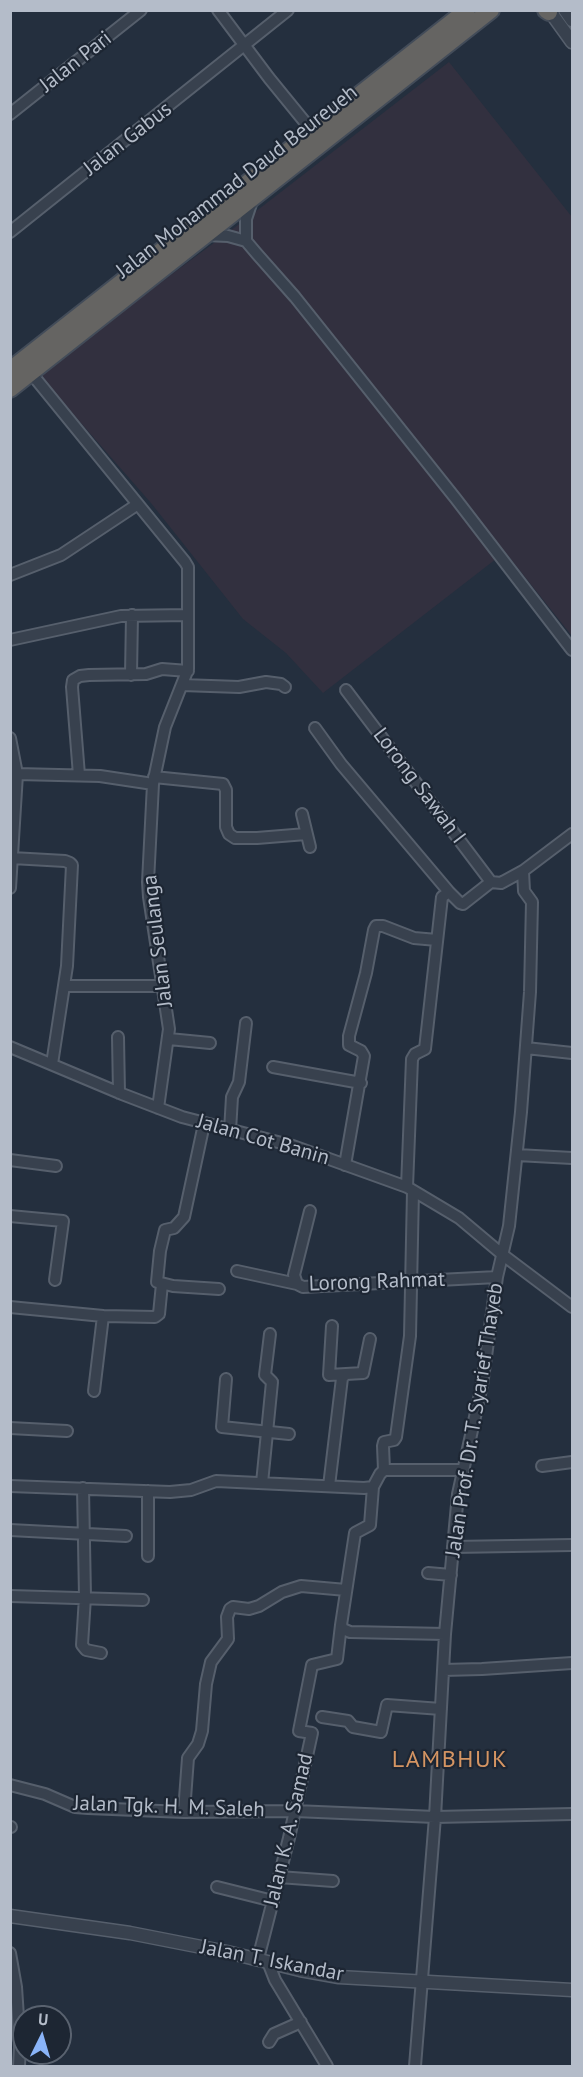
<!DOCTYPE html>
<style>
body{margin:0}
#map{position:relative;width:583px;height:2077px;overflow:hidden;background:#242f3e;font-family:"PT Sans",sans-serif}
canvas{display:block}
.frame{position:absolute;inset:0;border:12px solid #b4bcc9;pointer-events:none}
.north{position:absolute;left:12px;top:2005px;width:60px;height:60px;box-sizing:border-box;background:#1d2633;border:2px solid #59626f;border-radius:50%;rotate:5deg;font-size:16px;font-weight:700;line-height:24px;text-align:center;color:#b4bcc9}
.north::after{content:'';display:block;margin:auto;width:21px;height:27px;background:#8ab4f8;clip-path:polygon(50% 0,100% 100%,50% 72%,0 100%)}
</style>
<div id="map">
<canvas width="583" height="2077"></canvas>
<div class="frame"></div>
<div class="north">U</div>
</div>
<script>
const context = document.querySelector('canvas').getContext('2d');
context.lineJoin = 'round';
function fillPath(path, color) {
  context.fillStyle = color;
  context.fill(path, 'evenodd');
}
function poly(rows) {
  const path = new Path2D();
  for (const r of rows) {
    path.moveTo(r[0], r[1]);
    for (let i = 2; i < r.length; i += 2) path.lineTo(r[i], r[i + 1]);
  }
  return path;
}
function strokePath(path, color, width, dash) {
  context.strokeStyle = color;
  context.lineWidth = width;
  context.lineCap = dash ? 'butt' : 'round';
  context.setLineDash(dash || []);
  context.stroke(path);
}
function write(font, color, halo, rows, align = 'center') {
  context.font = font + ' "PT Sans",sans-serif';
  context.lineWidth = 4.5;
  context.setLineDash([]);
  context.textBaseline = 'middle';
  context.strokeStyle = halo;
  context.fillStyle = color;
  for (const [text, x, y, turn = 0] of rows) {
    context.save();
    context.translate(x, y);
    context.rotate((+turn || 0) * Math.PI / 180);
    context.textAlign = isNaN(turn) ? turn : align;
    if (halo) context.strokeText(text, 0, 0);
    context.fillText(text, 0, 0);
    context.restore();
  }
}
const medical = poly([
 [449,62,572,217,572,636,505,552,323,693,286,653,243,619,151,503,38,374,246,219]
]);
const minor = poly([
 [218,10,269,78,313,132],
 [10,114,141,10],
 [10,232,288,10],
 [205,235,228,236,246,241,257,254,295,297,456,499,572,650],
 [246,241,246,219,252,201],
 [31,373,185,562,188,567,188,669,165,727,153,784,148,882,149,897,169,1029,158,1108],
 [10,575,61,555,138,504],
 [10,640,121,616,188,615],
 [131,675,132,615],
 [182,685,239,687,266,682,281,684,285,687],
 [346,690,491,882],
 [315,728,341,764,449,892],
 [10,738,17,774,10,888],
 [17,774,100,776,153,784],
 [79,775,72,687,73,680,80,676,89,675,146,674,162,669,188,671],
 [154,777,223,784,226,790,226,827,229,834,235,838,257,838,306,834],
 [302,814,310,847],
 [12,858,65,861,70,863,72,865,67,966,52,1064],
 [64,986,162,986],
 [118,1037,119,1093],
 [169,1039,210,1043],
 [10,1047,122,1094,182,1117,293,1146,407,1187,459,1218,503,1255,572,1307],
 [526,1048,572,1053],
 [273,1067,361,1083],
 [204,1124,184,1217,174,1228,165,1230,160,1251,157,1282,173,1286,219,1289],
 [230,1131,232,1097,239,1082,246,1023],
 [517,1155,572,1158],
 [10,1160,56,1166],
 [345,1165,364,1056,361,1051,349,1045,349,1036,366,973,374,930,376,926,383,926,414,938,437,940],
 [407,1187,412,1059,415,1054,425,1049,442,897,449,892,460,903,463,904,491,882,501,883,523,871,572,834],
 [310,1211,294,1275,297,1284,303,1287,497,1277],
 [10,1216,63,1221,55,1280],
 [237,1271,297,1284],
 [10,1307,103,1316,94,1391],
 [103,1316,155,1317,159,1314,162,1284],
 [332,1326,329,1375,346,1374],
 [226,1379,222,1427,289,1434],
 [10,1428,67,1431],
 [542,1466,572,1462],
 [384,1470,383,1446,384,1442,394,1440,396,1437,410,1336,413,1191],
 [262,1483,272,1382,265,1375,270,1334],
 [10,1486,170,1492,191,1490,216,1481,364,1488,373,1487],
 [329,1486,342,1378,346,1374,363,1373,370,1339],
 [83,1488,85,1597,82,1645,86,1650,101,1653],
 [10,1530,126,1536],
 [453,1547,572,1545],
 [148,1556,148,1491],
 [428,1573,451,1575],
 [10,1596,143,1600],
 [445,1634,350,1632,343,1629,341,1625,355,1533,370,1525,373,1487,380,1474,384,1470,463,1470],
 [443,1670,482,1669,572,1663],
 [322,1717,348,1721,353,1727,381,1732,387,1705,441,1709],
 [10,1785,45,1794,75,1807,88,1808,184,1812,295,1811,435,1817,572,1814],
 [184,1812,188,1758,198,1744,202,1731,206,1684,211,1662,228,1639,227,1617,230,1609,233,1607,249,1609,259,1606,282,1592,301,1586,346,1590],
 [10,1827,11,1827],
 [279,1877,333,1881],
 [217,1887,273,1901],
 [10,1953,16,1987,20,2047,19,2066],
 [258,1959,289,1838,312,1733,299,1731,312,1665,337,1659,341,1625],
 [268,1962,275,1980,327,2066],
 [269,2042,274,2034,301,2022],
 [415,2066,435,1817,445,1634,458,1494,482,1385,497,1277,509,1226,521,1112,530,992,532,902,524,891,523,871]
]);
const tertiary = poly([
 [549,10,572,42],
 [565,10,572,20],
 [10,1916,130,1933,227,1952,300,1970,339,1977,572,1990]
]);
const trunk = poly([
 [546,10,549,12],
 [10,370,467,10],
 [10,389,491,10]
]);
const streetNames = [
 ["Jalan Pari",76,62,-38],
 ["Jalan Gabus",128,139,-38],
 ["Jalan Mohammad Daud Beureueh",237,182,-38],
 ["Lorong Sawah I",419,786,53],
 ["Jalan Seulanga",158,941,-97],
 ["Jalan Cot Banin",263,1140,16],
 ["Lorong Rahmat",377,1282,-2],
 ["Jalan Prof. Dr. T. Syarief Thayeb",475,1420,-81],
 ["Jalan Tgk. H. M. Saleh",169,1807,2],
 ["Jalan K. A. Samad",289,1830,-77],
 ["Jalan T. Iskandar",272,1961,11]
];
const quarterNames = [
 ["LAMBHUK",450,1760]
];
fillPath(medical, '#32303f');
strokePath(minor, '#565f6c', 14);
strokePath(tertiary, '#565f6c', 15);
strokePath(trunk, '#434c59', 20);
strokePath(minor, '#38414e', 10);
strokePath(tertiary, '#38414e', 12);
strokePath(trunk, '#656462', 16);
write('21px', '#b4bcc9', '#1d2633', streetNames);
context.letterSpacing = '1.5px';
write('24px', '#d59563', '#1d2633', quarterNames);
context.letterSpacing = '0px';
</script>
